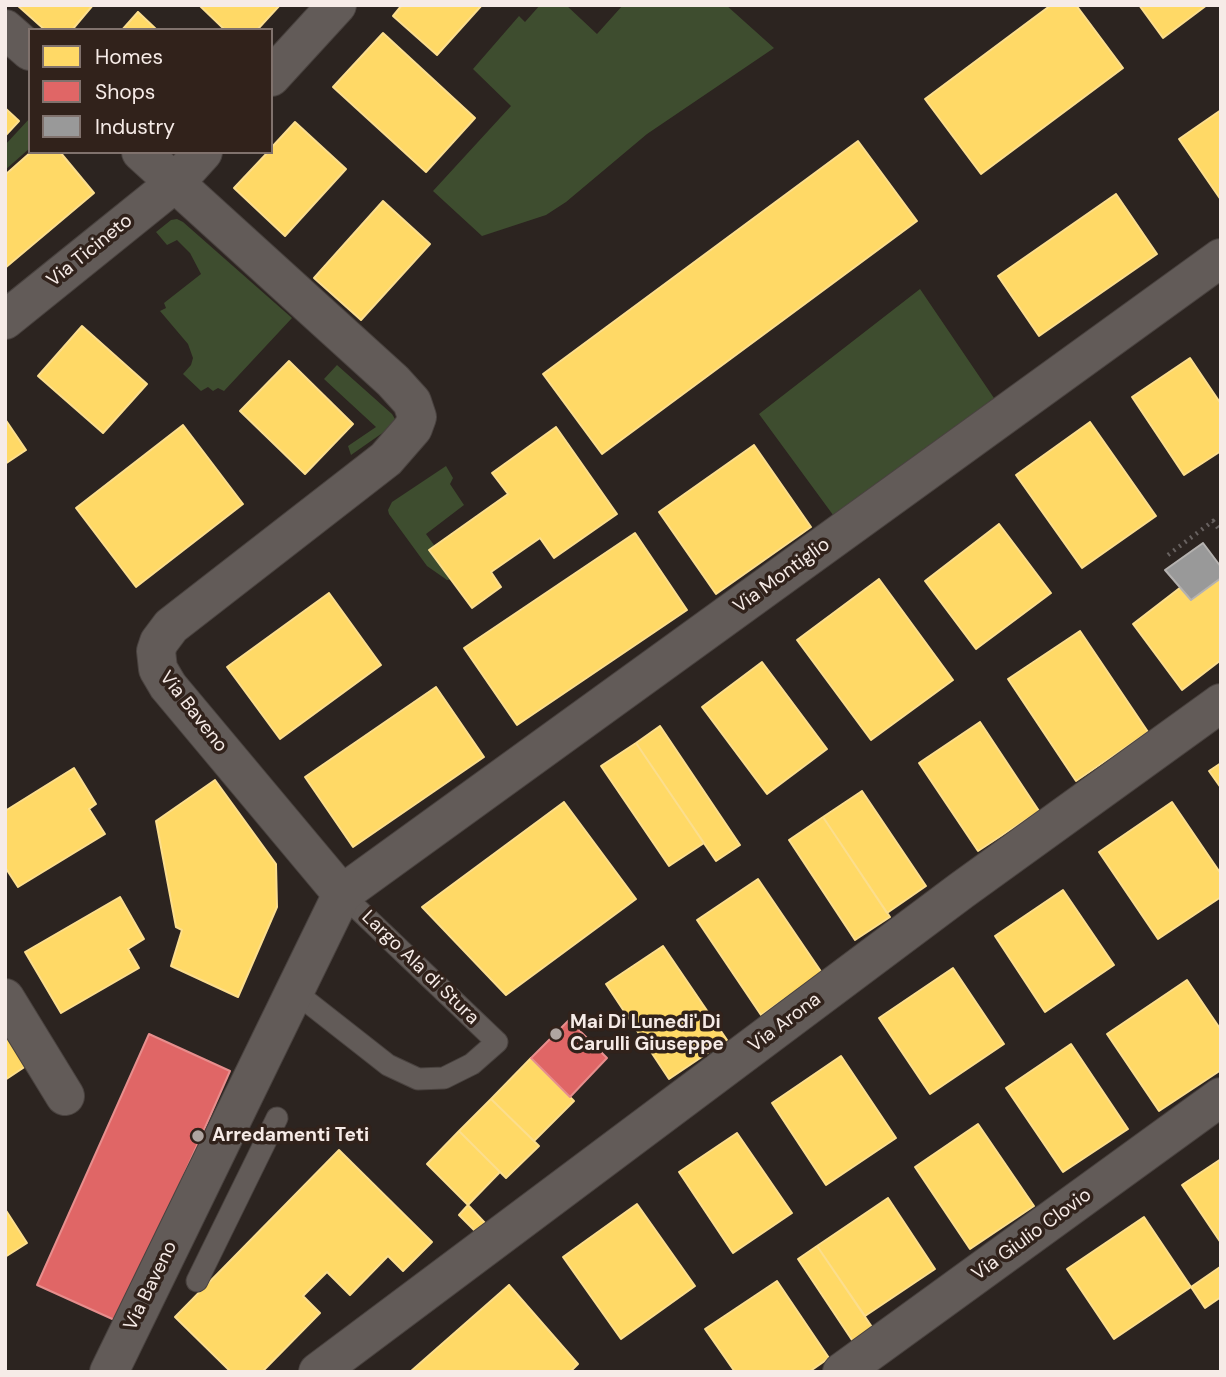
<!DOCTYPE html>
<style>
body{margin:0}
#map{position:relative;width:1226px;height:1377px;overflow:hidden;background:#2c2420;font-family:"DM Sans",sans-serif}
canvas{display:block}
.frame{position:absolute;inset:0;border:7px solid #f6ebe7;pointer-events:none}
.legend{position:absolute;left:28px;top:28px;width:245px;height:126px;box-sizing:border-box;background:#31221b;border:2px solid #80726d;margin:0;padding:9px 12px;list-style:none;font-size:21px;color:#f6ebe7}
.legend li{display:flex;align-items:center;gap:14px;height:35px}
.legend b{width:35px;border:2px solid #80726d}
</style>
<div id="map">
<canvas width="1226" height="1377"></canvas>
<div class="frame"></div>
<ul class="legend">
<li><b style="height:19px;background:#ffd966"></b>Homes</li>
<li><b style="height:19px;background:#e06666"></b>Shops</li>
<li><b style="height:19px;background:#999"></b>Industry</li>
</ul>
</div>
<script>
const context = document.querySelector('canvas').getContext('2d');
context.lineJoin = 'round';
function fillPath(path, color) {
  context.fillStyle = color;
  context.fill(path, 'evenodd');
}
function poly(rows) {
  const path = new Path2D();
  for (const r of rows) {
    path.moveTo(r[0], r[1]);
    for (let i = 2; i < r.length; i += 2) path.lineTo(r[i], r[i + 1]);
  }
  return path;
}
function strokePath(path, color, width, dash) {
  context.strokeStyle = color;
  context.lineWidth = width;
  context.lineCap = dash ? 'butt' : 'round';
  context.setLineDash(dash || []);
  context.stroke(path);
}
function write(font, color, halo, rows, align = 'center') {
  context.font = font + ' "DM Sans",sans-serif';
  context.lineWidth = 7;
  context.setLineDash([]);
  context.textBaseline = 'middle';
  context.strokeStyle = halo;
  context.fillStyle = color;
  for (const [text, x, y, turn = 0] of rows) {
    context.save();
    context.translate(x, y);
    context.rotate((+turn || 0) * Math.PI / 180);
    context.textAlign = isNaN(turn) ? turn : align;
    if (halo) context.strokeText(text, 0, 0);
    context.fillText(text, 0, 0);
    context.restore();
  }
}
const green = poly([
 [540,5,566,5,597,34,623,5,726,5,774,48,647,134,566,202,546,215,482,236,433,191,511,106,473,69,519,16,525,22],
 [30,118,30,148,5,170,5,145],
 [177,219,183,222,292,318,224,391,218,388,213,391,208,387,201,391,183,374,191,365,193,358,188,344,160,311,166,308,164,303,201,274,190,253,177,240,167,245,156,232,171,220],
 [920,289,996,401,836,519,759,414],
 [337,365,392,414,395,419,391,427,351,455,348,446,376,427,324,379],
 [446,466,453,478,450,484,464,505,426,534,458,578,447,580,427,566,389,514,388,510,392,502]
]);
const homes = poly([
 [17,5,93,5,72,30,45,30,17,5],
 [199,5,280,5,257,30,225,30,199,5],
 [402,5,482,5,437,55,393,16,402,5],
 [1051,5,1076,5,1123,68,981,174,925,99,1051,5],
 [1139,5,1207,5,1163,38,1139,5],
 [138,12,157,30,122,30,138,12],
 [383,33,475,118,426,172,333,87,383,33],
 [5,108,19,121,5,136,5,108],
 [1221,110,1221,200,1179,139,1221,110],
 [295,122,346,169,285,236,234,188,268,152,271,152,271,148,295,122],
 [858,141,917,221,602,454,543,374,858,141],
 [31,152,60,152,94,193,5,268,5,175,31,152],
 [1116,194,1157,254,1039,336,998,276,1116,194],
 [383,201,430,244,361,320,314,278,383,201],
 [82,326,147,384,103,433,38,376,82,326],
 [1190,358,1221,404,1221,451,1184,475,1132,397,1190,358],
 [289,361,353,424,305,474,240,411,289,361],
 [5,419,26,450,5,464,5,419],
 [1090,422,1156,516,1082,568,1016,475,1090,422],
 [183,425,243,504,136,587,76,508,183,425],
 [556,427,617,514,554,558,540,538,491,572,501,587,472,608,429,550,508,494,492,473,556,427],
 [754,445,811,527,716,594,659,512,754,445],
 [999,524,1051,593,976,649,925,581,999,524],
 [635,533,687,610,517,725,464,648,635,533],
 [1221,578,1221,660,1182,690,1133,624,1181,587,1191,600,1221,578],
 [879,579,953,680,871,740,797,640,879,579],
 [329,593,381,665,280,739,227,667,329,593],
 [1080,631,1148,732,1076,781,1008,679,1080,631],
 [762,662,827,749,767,794,702,707,762,662],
 [436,687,484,757,353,847,305,777,436,687],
 [980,722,1039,811,978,851,919,763,980,722],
 [660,726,740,845,716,861,636,743,660,726],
 [636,743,704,843,669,866,601,766,636,743],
 [1221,763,1221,788,1209,771,1221,763],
 [74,768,96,804,89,809,105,834,18,887,5,867,5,811,74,768],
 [215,780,276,864,277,907,238,997,171,966,182,930,176,927,156,821,215,780],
 [862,791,926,886,887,913,823,817,862,791],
 [564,802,636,899,506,995,422,907,564,802],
 [1172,802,1221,874,1221,897,1158,939,1099,852,1172,802],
 [823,817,890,917,855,940,789,840,823,817],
 [758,879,822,973,761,1015,697,920,758,879],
 [1063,890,1114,965,1045,1012,995,936,1063,890],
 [120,897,144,939,128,949,139,968,61,1013,25,952,120,897],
 [663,946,727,1040,669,1079,606,984,663,946],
 [953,968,1004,1044,930,1094,879,1018,953,968],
 [1187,980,1221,1030,1221,1070,1159,1111,1107,1034,1187,980],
 [5,1020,32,1062,5,1080,5,1020],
 [1071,1044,1128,1129,1063,1172,1006,1088,1071,1044],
 [841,1056,896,1138,826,1185,772,1103,841,1056],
 [531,1058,574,1101,534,1141,491,1099,531,1058],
 [491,1099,539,1146,506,1178,459,1131,491,1099],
 [978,1124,1034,1206,970,1249,915,1167,978,1124],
 [459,1131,500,1172,468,1205,427,1164,459,1131],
 [737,1133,792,1213,733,1253,679,1172,737,1133],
 [339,1150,432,1242,403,1271,388,1256,350,1295,327,1272,303,1296,320,1313,262,1372,231,1372,175,1317,339,1150],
 [1221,1159,1221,1243,1182,1185,1221,1159],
 [888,1198,935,1269,865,1316,817,1246,888,1198],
 [637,1204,695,1286,621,1339,563,1257,637,1204],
 [468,1205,485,1223,476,1232,459,1215,468,1205],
 [5,1209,27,1243,5,1257,5,1209],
 [1144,1217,1191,1287,1114,1339,1067,1269,1144,1217],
 [817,1246,874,1330,854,1343,798,1259,817,1246],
 [1220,1267,1221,1297,1205,1308,1191,1287,1220,1267],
 [777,1281,829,1358,809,1372,735,1372,705,1329,777,1281],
 [509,1285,578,1364,570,1372,410,1372,509,1285]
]);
const shops = poly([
 [569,1020,607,1058,570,1097,531,1058,569,1020],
 [149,1034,230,1071,119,1322,37,1285,149,1034]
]);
const industry = poly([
 [1203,543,1221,567,1221,578,1191,600,1165,570,1203,543]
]);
const path = poly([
 [1168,555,1213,521,1221,532]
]);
const lane = poly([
 [295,992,388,1065,418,1079,444,1078,472,1064,497,1042,342,894],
 [197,1281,277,1118]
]);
const street = poly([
 [5,29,30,51],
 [271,77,337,5],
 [5,320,175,183,203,152],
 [342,894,1221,258],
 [5,998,65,1096],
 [109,1372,342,894,168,686,158,669,156,651,159,642,171,626,386,459,413,428,417,417,412,402,393,381,141,152],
 [318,1372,962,890,1221,703],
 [842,1372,1221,1097]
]);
const markers = [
 [556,1034,7,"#afa5a1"],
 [198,1136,7,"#afa5a1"]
];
const streetNames = [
 ["Via Ticineto",90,251,-39],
 ["Via Montiglio",782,576,-36],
 ["Via Baveno",193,712,52],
 ["Largo Ala di Stura",420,968,44],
 ["Via Arona",785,1023,-37],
 ["Via Giulio Clovio",1032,1235,-36],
 ["Via Baveno",151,1286,-64]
];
const poiNames = [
 ["Mai Di Lunedi' Di",570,1023],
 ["Carulli Giuseppe",570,1045],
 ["Arredamenti Teti",212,1136]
];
fillPath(green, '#3e4d2f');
fillPath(homes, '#ffd966');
strokePath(homes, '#fcde8d', 2);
fillPath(shops, '#e06666');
strokePath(shops, '#e78e8d', 2);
fillPath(industry, '#999');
strokePath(industry, '#b5b2b0', 2);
strokePath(lane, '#49423f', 23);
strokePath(street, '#49423f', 40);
strokePath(path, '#686260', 4.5, [2, 5]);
strokePath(lane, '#625b58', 21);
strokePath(street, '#625b58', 38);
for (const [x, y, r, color] of markers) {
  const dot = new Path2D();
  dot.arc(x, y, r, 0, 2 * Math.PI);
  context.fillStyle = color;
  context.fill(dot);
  strokePath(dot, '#31221b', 2.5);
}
write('19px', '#f6ebe7', '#31221b', streetNames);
write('bold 19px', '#f6ebe7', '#31221b', poiNames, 'left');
</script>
